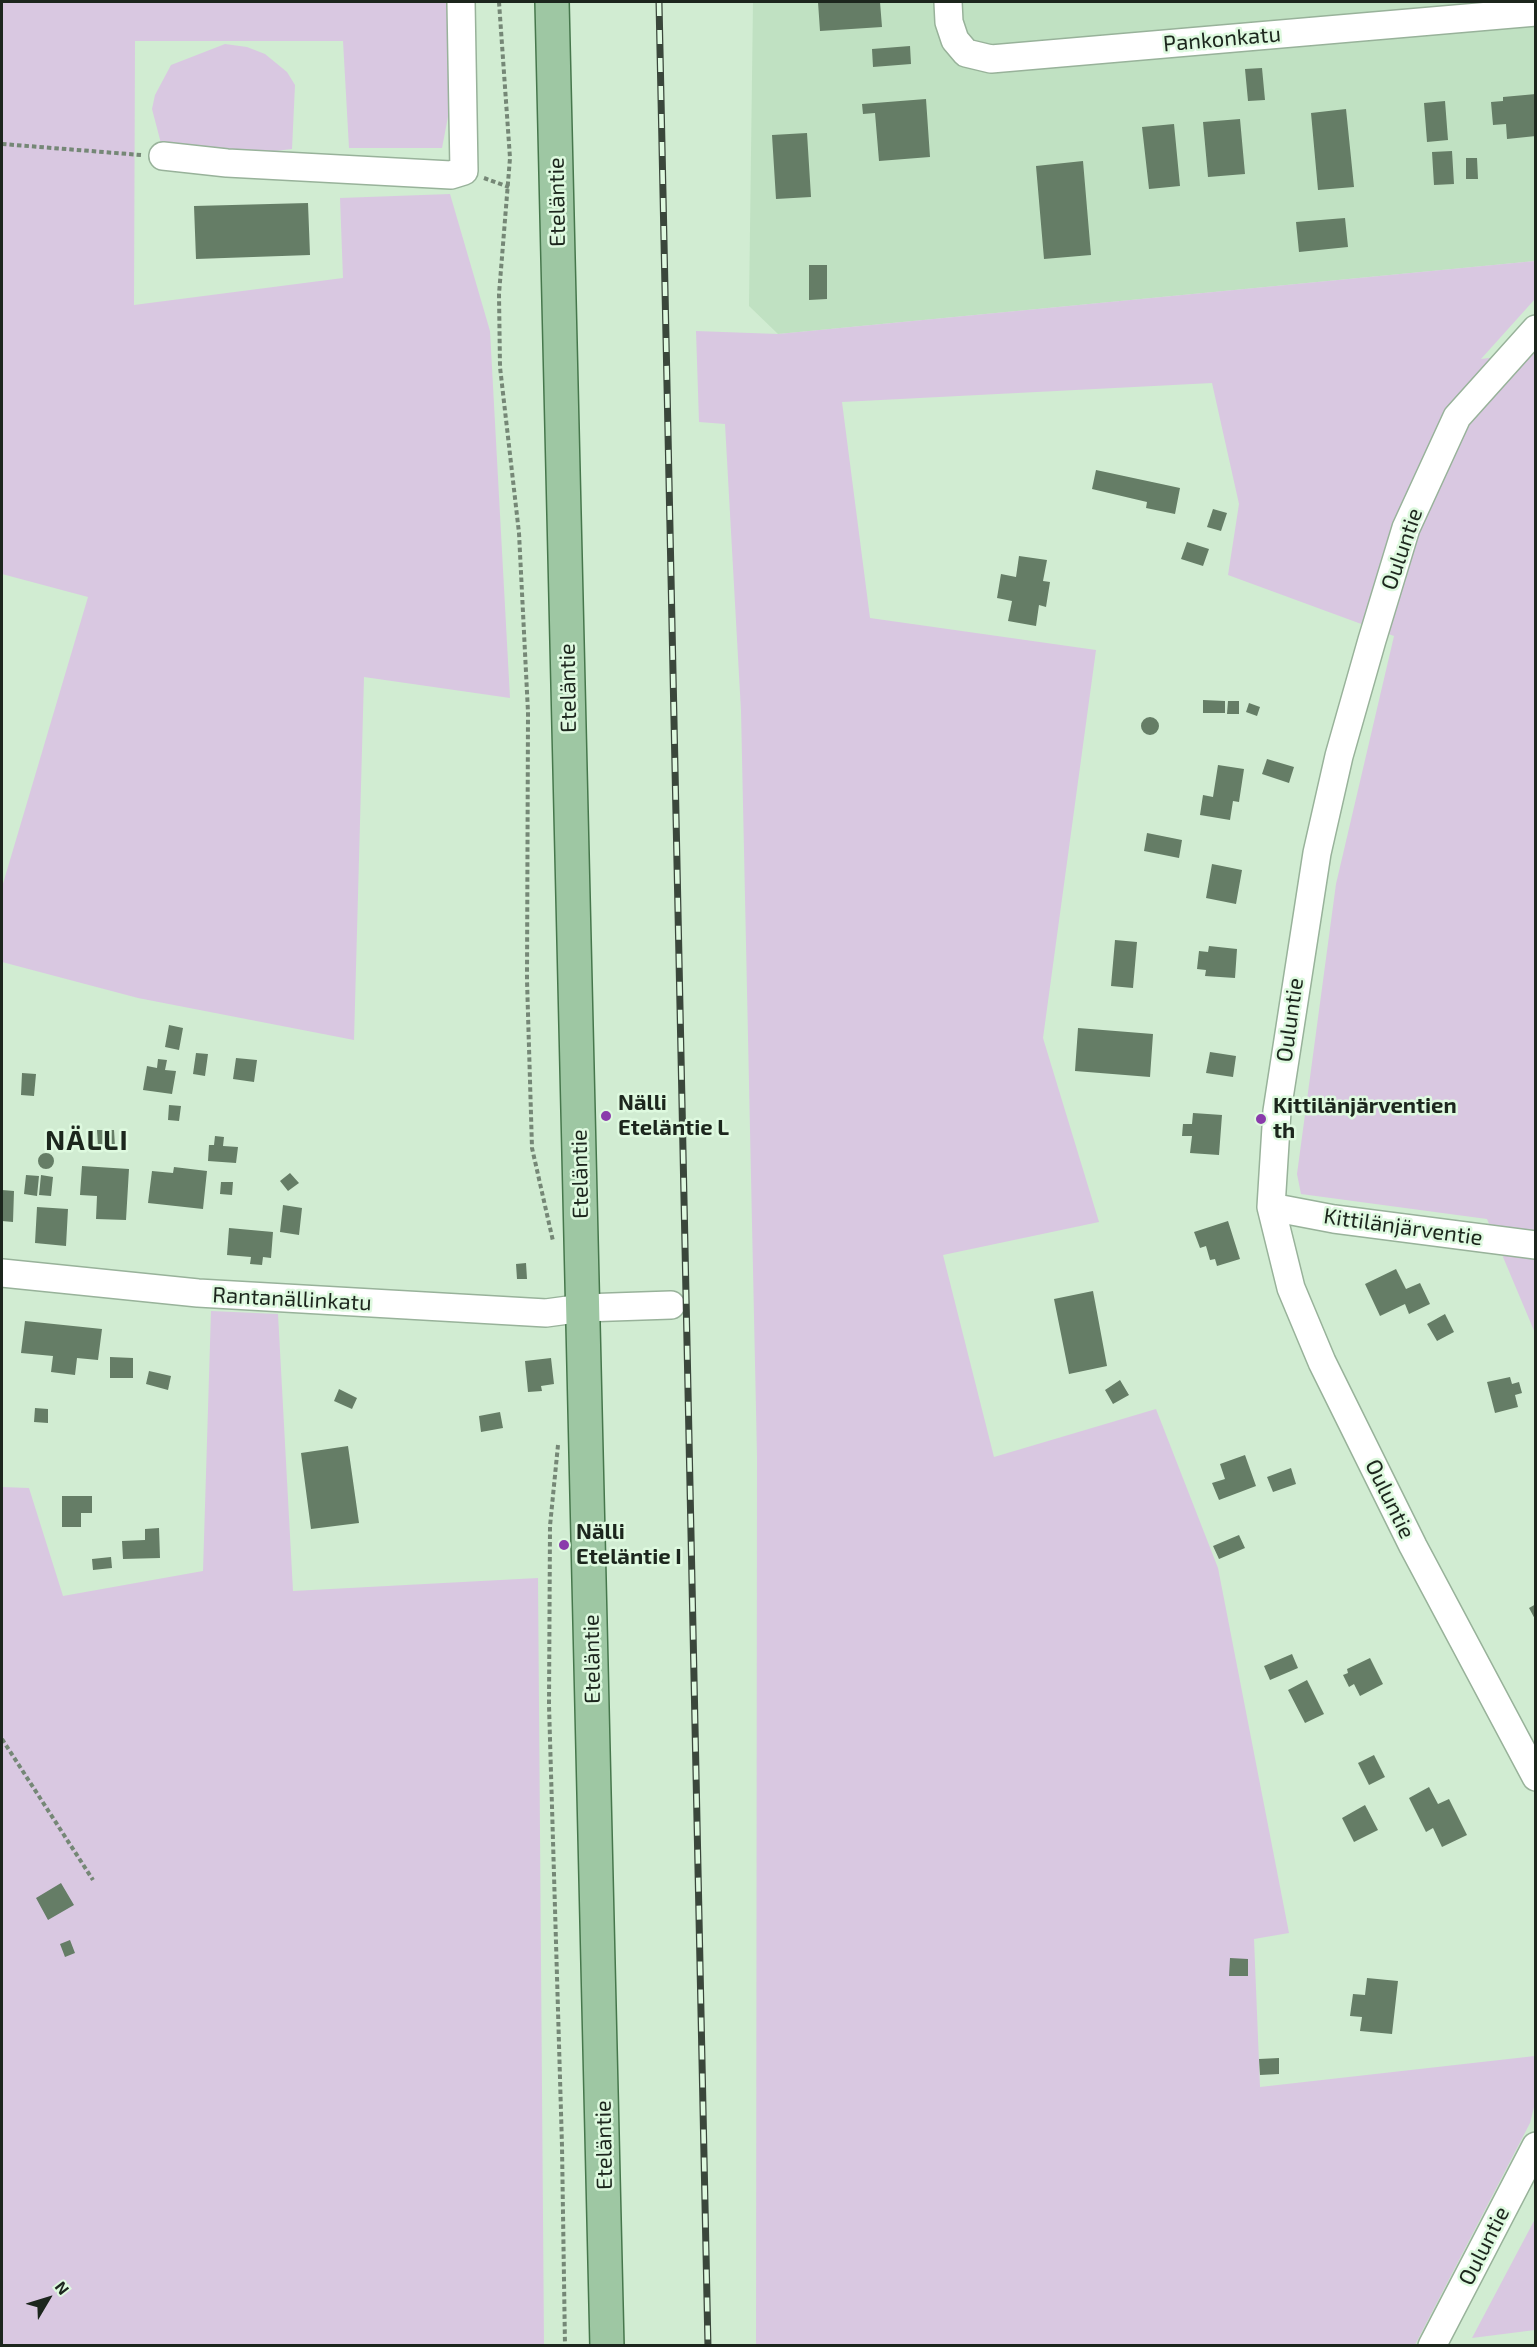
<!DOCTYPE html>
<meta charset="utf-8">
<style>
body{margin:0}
#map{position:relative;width:1537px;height:2347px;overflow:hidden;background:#d1ecd2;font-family:"Exo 2",sans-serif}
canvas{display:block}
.frame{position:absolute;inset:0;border:3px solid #1c261d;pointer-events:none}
.north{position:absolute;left:18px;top:2269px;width:60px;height:60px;-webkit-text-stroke:4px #def9df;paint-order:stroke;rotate:52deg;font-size:16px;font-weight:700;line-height:24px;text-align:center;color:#1c261d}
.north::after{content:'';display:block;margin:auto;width:21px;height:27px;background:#1c261d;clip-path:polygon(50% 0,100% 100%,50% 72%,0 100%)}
</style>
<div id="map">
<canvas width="1537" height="2347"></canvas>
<div class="frame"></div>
<div class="north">N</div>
</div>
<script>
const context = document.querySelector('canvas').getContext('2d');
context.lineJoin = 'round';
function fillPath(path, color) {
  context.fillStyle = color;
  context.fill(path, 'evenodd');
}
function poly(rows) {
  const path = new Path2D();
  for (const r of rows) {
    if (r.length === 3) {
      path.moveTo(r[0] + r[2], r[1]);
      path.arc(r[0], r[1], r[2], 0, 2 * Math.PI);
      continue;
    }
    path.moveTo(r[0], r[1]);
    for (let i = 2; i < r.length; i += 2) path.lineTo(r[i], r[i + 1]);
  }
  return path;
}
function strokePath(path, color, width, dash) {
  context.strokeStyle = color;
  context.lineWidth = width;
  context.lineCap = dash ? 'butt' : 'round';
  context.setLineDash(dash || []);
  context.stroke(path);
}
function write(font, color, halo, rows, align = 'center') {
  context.font = font + ' "Exo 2",sans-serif';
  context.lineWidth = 5;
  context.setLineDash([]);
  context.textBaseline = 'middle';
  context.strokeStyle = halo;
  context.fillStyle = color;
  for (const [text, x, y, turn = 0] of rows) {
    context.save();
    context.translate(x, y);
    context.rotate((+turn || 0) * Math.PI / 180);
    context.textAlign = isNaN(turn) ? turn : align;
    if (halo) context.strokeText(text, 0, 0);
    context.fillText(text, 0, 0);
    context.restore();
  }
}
const built = poly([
 [753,2,1535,2,1535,261,778,334,749,306]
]);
const green = poly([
 [2,2,447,2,452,96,442,148,349,148,343,41,135,41,134,305,343,278,340,198,450,194,490,331,510,698,364,677,354,1040,138,998,2,962,2,887,88,597,2,574],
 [225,44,247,47,265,54,287,72,295,85,292,149,225,157,163,151,152,109,155,95,171,65],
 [1535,261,1535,299,1481,359,1535,352,1535,1333,1487,1219,1301,1194,1297,1174,1336,884,1394,636,1228,575,1239,504,1212,383,842,402,870,618,1096,650,1043,1038,1099,1222,943,1255,994,1457,1156,1409,1218,1568,1289,1933,1254,1939,1260,2087,1535,2056,1535,2103,1530,2123,1415,2345,756,2345,757,1456,741,711,725,424,699,422,696,331,778,334],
 [211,1311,278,1314,293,1591,538,1578,544,2345,2,2346,2,1487,29,1488,63,1596,203,1571],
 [1535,2219,1535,2330,1472,2338]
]);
const building = poly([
 [818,2,880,2,882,27,820,31],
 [910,46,911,64,873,67,872,49],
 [1262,68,1265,100,1248,101,1245,69],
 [1536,94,1536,136,1507,139,1506,124,1493,125,1491,102,1503,101,1503,97],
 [926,99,930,157,879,161,875,113,863,114,862,104],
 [1445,101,1448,140,1427,142,1424,103],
 [1346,109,1354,187,1318,190,1311,113],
 [1240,119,1245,174,1208,177,1203,122],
 [1174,124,1180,186,1149,189,1142,127],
 [807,133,811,197,776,199,772,135],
 [1452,151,1454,184,1434,185,1432,152],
 [1466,158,1477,158,1478,179,1466,179],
 [1083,161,1091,255,1044,259,1036,166],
 [308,203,310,255,196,259,194,206],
 [1345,218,1348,247,1299,252,1296,222],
 [809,265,827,265,827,299,809,300],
 [1096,470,1180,488,1175,514,1146,508,1147,502,1092,489],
 [1213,509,1227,513,1221,531,1207,527],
 [1187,542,1209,549,1203,566,1181,559],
 [1019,556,1047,560,1043,581,1050,582,1046,607,1039,605,1036,626,1008,621,1012,601,997,598,1001,574,1016,577],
 [1203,700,1225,701,1225,713,1203,713],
 [1228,701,1239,701,1239,714,1227,714],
 [1249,703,1260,707,1257,716,1246,712],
 [1150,726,9],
 [1267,759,1294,767,1289,783,1262,774],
 [1218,765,1244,769,1239,802,1233,801,1230,820,1200,815,1203,795,1213,797],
 [1147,833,1182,840,1179,858,1144,851],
 [1212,864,1242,870,1236,904,1206,898],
 [1115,940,1137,942,1133,988,1111,986],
 [1209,946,1237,949,1235,978,1205,976,1206,970,1197,969,1199,951,1208,952],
 [169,1025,183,1028,179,1050,165,1047],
 [1078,1028,1153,1034,1150,1077,1075,1071],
 [1210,1052,1236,1056,1233,1077,1206,1073],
 [196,1053,208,1054,205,1076,193,1074],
 [236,1058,257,1060,254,1082,233,1079],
 [158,1059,167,1060,165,1070,176,1071,172,1094,143,1090,147,1066,157,1068],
 [22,1073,36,1074,34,1096,21,1095],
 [169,1105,181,1106,179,1121,168,1120],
 [1193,1113,1222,1115,1219,1155,1190,1153,1192,1136,1182,1136,1183,1124,1192,1124],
 [97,1130,114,1130,115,1147,98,1147],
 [215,1136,224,1137,223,1146,238,1147,236,1163,208,1161,209,1145,214,1145],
 [46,1161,8],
 [82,1166,129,1169,126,1220,96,1219,97,1196,80,1195],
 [174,1167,207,1171,203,1209,148,1203,152,1171,173,1173],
 [290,1173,299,1183,288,1191,280,1181],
 [26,1175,39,1176,37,1196,24,1194],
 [41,1175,53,1177,51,1196,39,1195],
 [221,1182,233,1182,232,1195,220,1194],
 [2,1190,14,1191,13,1222,2,1221],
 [283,1205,302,1208,299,1235,280,1232],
 [37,1207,68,1209,66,1246,35,1243],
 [1228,1221,1240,1259,1217,1266,1215,1259,1210,1260,1206,1246,1200,1248,1194,1232],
 [229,1228,273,1232,271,1258,263,1257,262,1265,250,1264,251,1257,227,1255],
 [526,1263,527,1279,517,1279,516,1264],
 [1396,1269,1406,1289,1420,1283,1430,1304,1409,1314,1405,1304,1380,1316,1365,1284],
 [1093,1291,1107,1366,1069,1374,1054,1299],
 [1445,1314,1454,1332,1437,1341,1427,1324],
 [25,1321,102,1329,98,1360,77,1358,75,1375,51,1372,53,1356,21,1353],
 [110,1357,133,1358,133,1378,110,1378],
 [551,1358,554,1384,541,1386,542,1391,528,1392,525,1361],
 [149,1371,171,1376,168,1390,146,1384],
 [1510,1377,1512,1384,1519,1382,1522,1393,1515,1395,1518,1407,1495,1413,1487,1382],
 [1120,1380,1129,1395,1113,1404,1105,1390],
 [339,1389,357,1398,352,1409,334,1401],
 [35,1408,48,1409,48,1423,34,1422],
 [500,1412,503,1428,481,1432,479,1416],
 [348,1446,359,1523,311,1529,301,1453],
 [1245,1455,1256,1486,1219,1500,1212,1483,1225,1479,1220,1464],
 [1291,1468,1296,1484,1273,1492,1267,1477],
 [62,1496,92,1496,92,1513,81,1513,81,1527,62,1527],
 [159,1528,160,1558,123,1559,122,1541,145,1540,145,1529],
 [1239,1535,1245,1548,1219,1559,1213,1546],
 [111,1557,112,1568,93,1570,92,1559],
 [1536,1604,1536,1621,1529,1608],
 [1292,1654,1298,1668,1270,1680,1264,1666],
 [1370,1658,1383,1684,1360,1696,1354,1684,1349,1687,1343,1675,1348,1673,1347,1669],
 [1307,1680,1324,1714,1305,1723,1288,1690],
 [1374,1755,1385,1777,1369,1785,1358,1763],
 [1429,1787,1438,1804,1449,1799,1467,1835,1442,1847,1433,1828,1426,1832,1409,1798],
 [1365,1805,1378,1830,1354,1842,1342,1818],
 [61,1883,74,1905,48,1920,36,1898],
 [70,1940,75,1953,65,1957,60,1944],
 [1230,1958,1248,1959,1248,1976,1229,1976],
 [1367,1978,1398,1981,1392,2034,1360,2031,1362,2017,1350,2016,1353,1994,1365,1995],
 [1279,2058,1279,2074,1260,2075,1259,2059]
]);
const path = poly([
 [499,2,510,158,499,294,500,367,519,533,528,712,527,980,532,1148,553,1241],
 [2,144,141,155],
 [484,178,509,187],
 [558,1445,550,1526,549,1705,562,2146,565,2346],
 [2,1739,93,1880]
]);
const minor = poly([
 [948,2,949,22,955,40,966,53,991,59,1536,12],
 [163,156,227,163,451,175,464,171,461,2],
 [1536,329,1457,417,1406,528,1372,640,1339,756,1317,853,1277,1111,1271,1207,1291,1288,1322,1362,1413,1546,1536,1777],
 [1271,1207,1334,1219,1536,1245],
 [2,1273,198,1293,546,1313,583,1308,671,1305],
 [1432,2346,1536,2146]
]);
const major = poly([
 [552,2,607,2346]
]);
const rail = poly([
 [659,2,708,2346]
]);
const markers = [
 [606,1116,6,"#8a3bab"],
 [1261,1119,6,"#8a3bab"],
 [564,1545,6,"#8a3bab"]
];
const streetNames = [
 ["Pankonkatu",1222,39,-5],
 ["Eteläntie",557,202,-91],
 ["Ouluntie",1402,549,-71],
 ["Eteläntie",568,688,-91],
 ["Ouluntie",1290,1020,-82],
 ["Eteläntie",580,1174,-91],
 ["Kittilänjärventie",1403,1227,8],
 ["Rantanällinkatu",292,1299,3],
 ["Ouluntie",1390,1499,64],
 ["Eteläntie",592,1659,-91],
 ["Eteläntie",604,2145,-91],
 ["Ouluntie",1484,2246,-63]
];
const poiNames = [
 ["Nälli",618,1103],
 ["Eteläntie L",618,1128],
 ["Kittilänjärventien",1273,1106],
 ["th",1273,1131],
 ["Nälli",576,1532],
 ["Eteläntie I",576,1557]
];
const districtNames = [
 ["NÄLLI",87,1141]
];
fillPath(built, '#c0e1c2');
fillPath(green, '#d9c8e1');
fillPath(building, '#657d66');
strokePath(minor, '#98b29a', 30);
strokePath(major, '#46774c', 36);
strokePath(path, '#758776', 4, [4.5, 3]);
strokePath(minor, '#fff', 27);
strokePath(major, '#9ec7a3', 33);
strokePath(rail, '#3a473b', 7);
strokePath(rail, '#def9df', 4.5, [14]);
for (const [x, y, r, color] of markers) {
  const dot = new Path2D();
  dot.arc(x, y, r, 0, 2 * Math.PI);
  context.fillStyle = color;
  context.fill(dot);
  strokePath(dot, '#def9df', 2);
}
write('22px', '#1c261d', '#def9df', streetNames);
write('bold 22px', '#1c261d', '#def9df', poiNames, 'left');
context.letterSpacing = '1.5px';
write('bold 28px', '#1c261d', '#def9df', districtNames);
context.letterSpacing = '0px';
</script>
